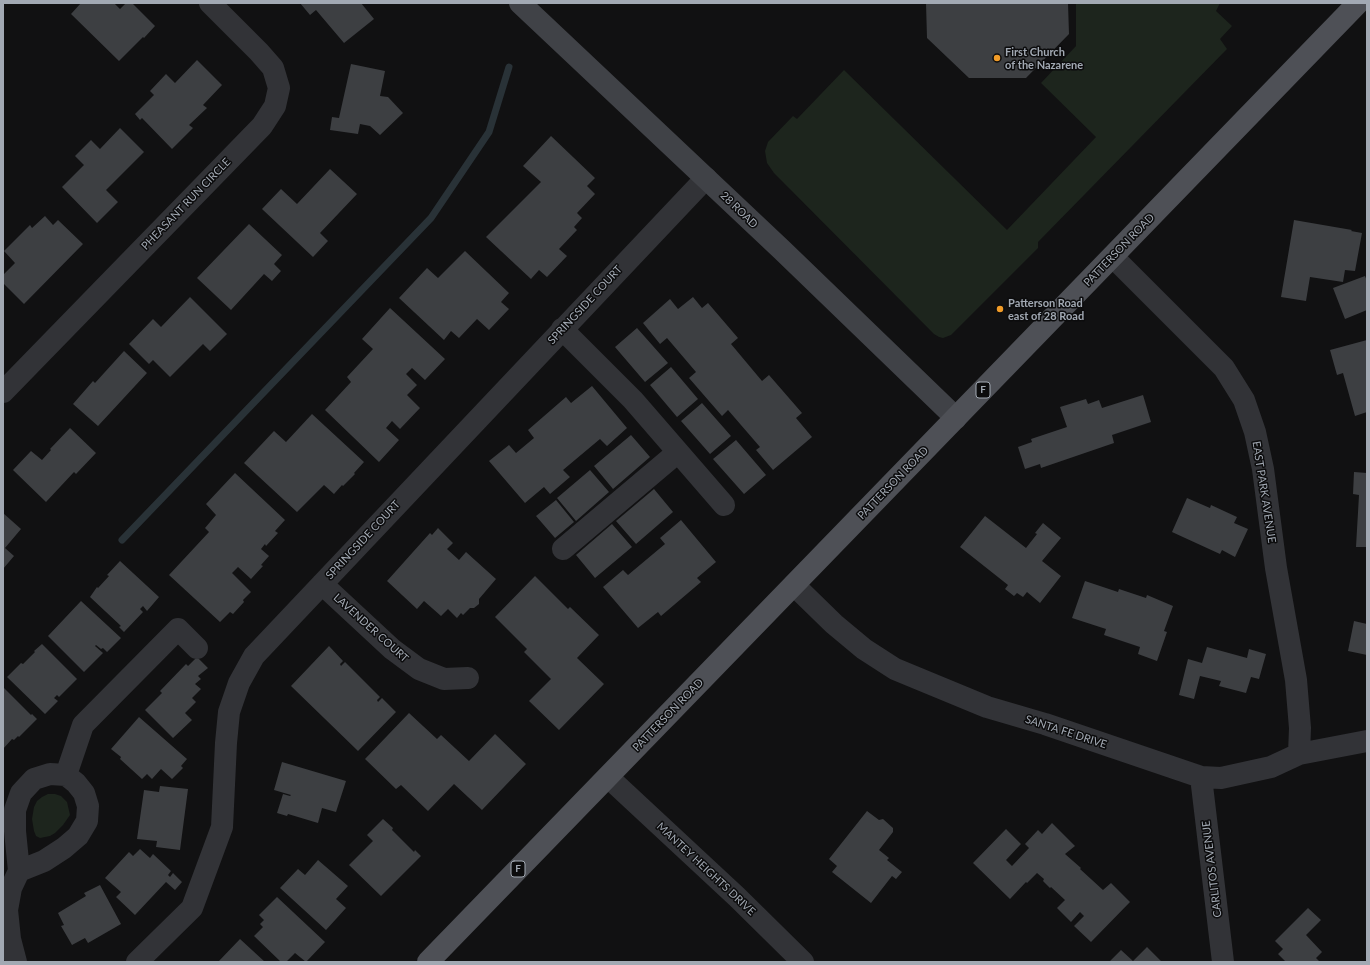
<!DOCTYPE html>
<style>
body{margin:0}
#map{position:relative;width:1370px;height:965px;overflow:hidden;background:#111112;font-family:Lato,sans-serif}
canvas{display:block}
.frame{position:absolute;inset:0;border:4px solid #a2a9b3;pointer-events:none}
</style>
<div id="map">
<canvas width="1370" height="965"></canvas>
<div class="frame"></div>
</div>
<script>
const context = document.querySelector('canvas').getContext('2d');
context.lineJoin = 'round';
function fillPath(path, color) {
  context.fillStyle = color;
  context.fill(path, 'evenodd');
}
function poly(rows) {
  const path = new Path2D();
  for (const r of rows) {
    path.moveTo(r[0], r[1]);
    for (let i = 2; i < r.length; i += 2) path.lineTo(r[i], r[i + 1]);
  }
  return path;
}
function strokePath(path, color, width, dash) {
  context.strokeStyle = color;
  context.lineWidth = width;
  context.lineCap = dash ? 'butt' : 'round';
  context.setLineDash(dash || []);
  context.stroke(path);
}
function write(font, color, halo, rows, align = 'center') {
  context.font = font + ' Lato,sans-serif';
  context.lineWidth = 3;
  context.setLineDash([]);
  context.textBaseline = 'middle';
  context.strokeStyle = halo;
  context.fillStyle = color;
  for (const [text, x, y, turn = 0] of rows) {
    context.save();
    context.translate(x, y);
    context.rotate((+turn || 0) * Math.PI / 180);
    context.textAlign = isNaN(turn) ? turn : align;
    if (halo) context.strokeText(text, 0, 0);
    context.fillText(text, 0, 0);
    context.restore();
  }
}
const green = poly([
 [1076,3,1220,3,1216,11,1232,26,1220,39,1227,49,1038,242,1038,248,951,335,943,338,939,337,934,334,774,173,767,163,765,151,768,142,793,116,797,119,844,70,1007,230,1096,137,1041,83,1076,46],
 [48,794,55,794,61,796,67,802,70,815,63,825,55,833,50,836,40,838,36,836,34,831,32,819,34,807,37,801,42,797]
]);
const stream = poly([
 [122,540,431,218,489,132,509,67]
]);
const building = poly([
 [81,3,114,3,120,9,126,3,132,3,155,26,144,38,143,37,119,61,71,14],
 [300,3,361,3,374,19,344,43,316,10,310,15],
 [926,3,1068,3,1069,34,1026,78,969,78,927,38],
 [197,60,222,85,203,105,207,108,189,125,193,128,172,149,142,118,140,120,135,114,154,95,150,91,166,74,175,83],
 [351,64,385,71,380,96,388,97,403,113,380,135,370,126,360,124,358,134,330,130,332,117,339,118],
 [120,128,144,152,106,190,118,202,97,223,62,187,84,165,75,156,91,140,100,149],
 [551,136,595,178,587,186,595,194,577,213,582,218,574,227,577,230,559,249,567,256,547,277,539,270,531,279,486,237,541,182,523,166],
 [330,169,357,194,320,233,328,241,313,257,262,209,281,189,297,204],
 [45,216,53,225,58,220,83,244,24,304,3,283,3,275,15,263,4,251,30,225,32,228],
 [1294,220,1352,230,1351,231,1362,233,1355,271,1345,270,1343,282,1310,277,1306,301,1281,297],
 [249,224,282,255,274,264,281,271,272,281,264,274,231,310,197,278],
 [465,251,509,293,501,302,509,309,489,330,477,319,459,338,451,331,444,340,399,298,427,268,438,278],
 [1365,276,1367,281,1367,310,1345,319,1333,288],
 [190,297,227,334,210,351,203,344,170,377,153,360,149,364,129,344,153,319,161,327],
 [693,297,702,308,708,303,738,338,731,344,762,381,769,375,802,413,796,418,812,437,773,470,756,450,760,447,728,410,722,416,689,378,696,372,667,338,660,344,643,323,670,299,678,309],
 [390,308,445,359,425,380,412,368,406,374,417,385,407,395,420,408,400,429,392,421,386,428,399,440,379,462,325,410,351,382,347,377,373,349,362,339],
 [637,328,668,363,645,382,615,347],
 [1367,340,1367,412,1355,416,1343,373,1337,375,1330,350],
 [124,351,147,373,98,426,73,404,93,381,95,383],
 [671,367,698,399,677,417,650,385],
 [592,386,627,428,607,446,600,439,563,470,570,477,550,494,544,487,525,503,489,461,509,445,516,453,534,438,528,430,566,397,571,403],
 [1143,395,1151,422,1112,435,1114,443,1041,468,1040,464,1025,469,1018,447,1032,442,1031,439,1067,427,1060,407,1086,399,1088,404,1099,400,1102,408],
 [702,403,731,436,710,454,681,421],
 [312,414,364,462,354,473,355,474,343,486,342,485,334,494,324,485,297,512,244,463,274,431,286,442],
 [70,428,96,453,76,474,74,472,46,502,13,470,31,451,42,460,51,450,50,449],
 [631,435,650,457,613,489,594,466],
 [736,440,766,475,744,494,713,459],
 [590,470,609,492,576,521,557,498],
 [1354,472,1367,473,1367,547,1356,547,1359,495,1353,494],
 [235,473,285,520,275,531,278,533,266,546,265,544,261,549,269,556,261,565,263,566,251,579,238,567,232,573,251,592,243,600,244,602,233,614,230,612,220,622,169,575,209,532,205,528,216,515,206,504],
 [654,489,673,512,636,544,616,521],
 [1187,498,1210,508,1211,505,1237,517,1234,523,1248,529,1235,557,1222,550,1220,554,1172,532],
 [556,500,574,522,555,538,536,516],
 [3,513,21,529,5,548,14,556,3,569],
 [985,516,1026,548,1037,534,1035,533,1043,523,1061,538,1042,561,1061,576,1040,603,1027,592,1023,597,1017,593,1014,596,1005,589,1008,585,960,547],
 [681,520,716,562,697,578,701,582,661,616,658,612,638,628,603,587,623,570,628,575,665,544,660,538],
 [612,524,632,547,595,578,576,555],
 [438,528,453,543,447,549,459,560,466,552,496,579,479,599,479,604,474,608,470,608,463,615,461,613,457,618,448,609,441,616,424,601,417,609,387,581,430,533,432,535],
 [120,561,159,597,147,611,143,606,140,609,143,612,124,632,119,627,121,626,90,597,97,587,98,588,109,576,107,575],
 [535,576,568,609,570,607,599,635,577,658,604,684,559,730,529,701,551,679,524,652,527,649,495,617],
 [1085,581,1118,592,1119,589,1146,598,1147,595,1173,606,1164,631,1167,632,1157,661,1138,654,1140,647,1104,635,1106,629,1072,618],
 [81,601,121,638,107,652,103,648,101,649,96,645,95,646,103,653,84,672,48,636],
 [1354,621,1367,624,1367,655,1348,651],
 [42,644,77,679,59,697,57,695,54,698,58,701,45,714,7,677,21,663,23,664,35,652,34,651],
 [329,646,343,661,340,664,341,666,345,662,380,697,377,700,378,702,382,698,396,712,358,751,291,686],
 [1207,647,1247,658,1249,649,1266,654,1259,679,1251,677,1246,693,1219,686,1221,681,1200,676,1194,699,1179,695,1188,659,1202,663],
 [197,657,208,668,198,676,201,679,195,684,201,689,192,698,196,702,185,713,192,720,173,738,145,710,162,693,160,691,186,664,188,666],
 [3,687,31,715,32,714,37,719,19,737,18,736,14,740,12,739,3,749],
 [409,713,437,739,441,735,469,761,495,734,526,764,482,810,454,784,428,811,401,785,396,789,365,759],
 [139,717,187,759,181,766,183,768,172,779,161,769,152,779,147,774,142,779,120,759,121,757,111,749],
 [282,762,346,781,336,812,322,808,318,823,288,814,287,816,277,813,283,794,290,796,291,795,274,790],
 [160,786,188,789,180,850,156,847,157,841,137,839,144,790,159,792],
 [867,811,879,820,883,819,893,828,893,832,879,850,889,858,887,860,902,872,896,879,892,876,871,903,832,872,837,866,829,859],
 [383,819,393,828,392,830,414,852,415,850,421,856,381,896,349,865,373,841,367,835],
 [1052,823,1075,846,1065,854,1081,868,1080,869,1103,890,1111,883,1130,902,1091,942,1074,926,1084,916,1080,912,1071,922,1057,908,1065,900,1051,887,1050,888,1043,881,1044,879,1037,873,1027,883,1026,882,1010,899,973,863,1006,829,1021,844,1006,860,1012,866,1029,848,1025,844,1038,830,1042,834],
 [140,849,150,858,153,854,171,871,168,875,170,877,173,873,182,882,175,890,166,882,135,915,116,897,121,892,105,878,129,852,133,856],
 [318,860,348,886,336,899,346,908,326,930,280,888,298,869,305,875],
 [100,885,121,924,88,943,85,938,72,945,61,926,64,925,58,913,86,896,84,893],
 [277,897,325,942,306,962,295,953,286,962,281,962,254,936,263,927,260,924,264,920,259,915],
 [1308,908,1321,920,1306,935,1322,952,1316,958,1320,962,1286,962,1278,954,1283,949,1275,941],
 [240,939,265,962,218,962],
 [1147,947,1161,961,1160,962,1109,962,1121,950,1133,961]
]);
const street = poly([
 [1113,257,1224,368,1244,400,1255,432,1263,469,1276,568,1296,680,1300,728,1299,754],
 [562,329,633,400,724,505],
 [3,392,262,126,275,106,279,88,273,68,259,52,210,3],
 [563,549,678,452],
 [322,584,392,649,419,669,444,679,468,678],
 [794,585,834,624,864,649,895,669,987,707,1045,724,1201,777,1221,778,1271,767,1299,754,1367,741],
 [66,775,83,725,178,629,197,648],
 [608,777,737,897,803,962],
 [1201,777,1223,962],
 [16,962,10,939,7,910,11,888,19,871,15,831,15,810,21,793,34,779,50,774,66,775,76,783,84,793,88,806,87,821,78,836,64,848,44,861,19,871],
 [137,962,192,908,222,827,226,743,229,712,239,683,254,656,706,178]
]);
const secondary = poly([
 [520,3,782,250,956,418]
]);
const primary = poly([
 [428,962,1358,3]
]);
const markers = [
 [997,58,4,"#f29c28"],
 [1000,309,4,"#f29c28"]
];
const shields = [
 [983,390,14],
 [518,869,14]
];
const shieldNames = [
 ["F",983,390],
 ["F",518,869]
];
const poiNames = [
 ["First Church",1005,52],
 ["of the Nazarene",1005,65],
 ["Patterson Road",1008,303],
 ["east of 28 Road",1008,316]
];
const streetNames = [
 ["PHEASANT RUN CIRCLE",186,204,-46],
 ["28 ROAD",739,210,44],
 ["PATTERSON ROAD",1119,250,-46],
 ["SPRINGSIDE COURT",585,305,-47],
 ["PATTERSON ROAD",893,483,-46],
 ["EAST PARK AVENUE",1264,492,81],
 ["SPRINGSIDE COURT",363,540,-47],
 ["LAVENDER COURT",371,628,42],
 ["PATTERSON ROAD",668,715,-46],
 ["SANTA FE DRIVE",1066,732,18],
 ["MANTEY HEIGHTS DRIVE",706,869,43],
 ["CARLITOS AVENUE",1212,869,-97]
];
fillPath(green, '#1d251d');
strokePath(stream, '#293237', 7);
fillPath(building, '#3d3f42');
strokePath(street, '#323337', 22);
strokePath(secondary, '#404247', 22);
strokePath(primary, '#4e5056', 22);
for (const [x, y, r, color] of markers) {
  const dot = new Path2D();
  dot.arc(x, y, r, 0, 2 * Math.PI);
  context.fillStyle = color;
  context.fill(dot);
  strokePath(dot, '#0c0c0d', 1.5);
}
for (const [x, y, w] of shields) {
  const box = new Path2D();
  box.roundRect(x - w / 2, y - 8, w, 16, 3);
  context.fillStyle = '#0c0c0d';
  context.fill(box);
  strokePath(box, '#a2a9b3', 1);
}
write('bold 10px', '#a2a9b3', null, shieldNames);
write('bold 11px', '#a2a9b3', '#0c0c0d', poiNames, 'left');
write('11px', '#a2a9b3', '#0c0c0d', streetNames);
</script>
